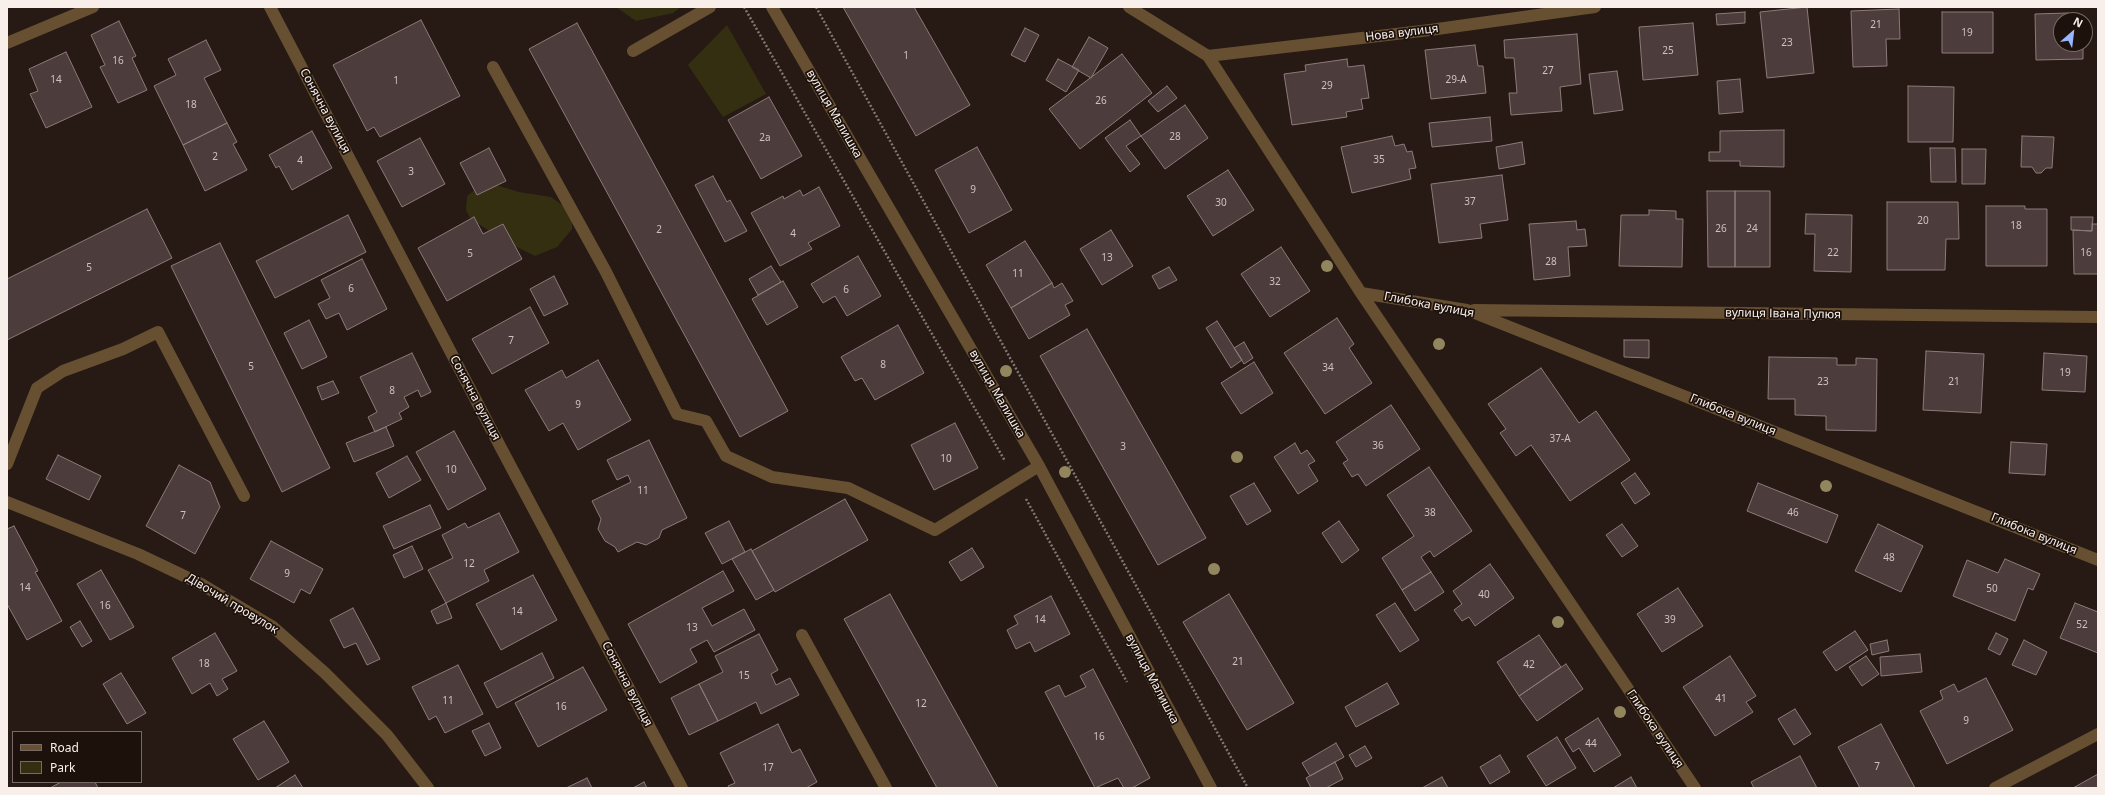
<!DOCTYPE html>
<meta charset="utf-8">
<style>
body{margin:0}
#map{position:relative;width:2105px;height:795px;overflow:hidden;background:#271a14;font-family:"Noto Sans",sans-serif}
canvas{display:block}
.frame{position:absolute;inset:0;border:8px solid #f8efeb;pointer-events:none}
.legend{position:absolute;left:12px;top:731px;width:130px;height:52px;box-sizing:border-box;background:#1d110b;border:1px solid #756a65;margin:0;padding:5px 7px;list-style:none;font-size:12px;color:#f8efeb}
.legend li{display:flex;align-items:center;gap:8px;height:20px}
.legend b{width:20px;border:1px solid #756a65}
.north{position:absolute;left:2053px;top:12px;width:40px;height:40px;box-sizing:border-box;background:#1d110b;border:1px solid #756a65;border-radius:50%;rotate:28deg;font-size:11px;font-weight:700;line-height:16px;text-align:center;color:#f8efeb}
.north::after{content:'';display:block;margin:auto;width:14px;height:18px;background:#99b5fd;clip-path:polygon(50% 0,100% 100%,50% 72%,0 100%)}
</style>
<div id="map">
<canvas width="2105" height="795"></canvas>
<div class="frame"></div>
<ul class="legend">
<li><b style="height:5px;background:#675032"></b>Road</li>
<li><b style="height:11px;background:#332f10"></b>Park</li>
</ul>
<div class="north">N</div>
</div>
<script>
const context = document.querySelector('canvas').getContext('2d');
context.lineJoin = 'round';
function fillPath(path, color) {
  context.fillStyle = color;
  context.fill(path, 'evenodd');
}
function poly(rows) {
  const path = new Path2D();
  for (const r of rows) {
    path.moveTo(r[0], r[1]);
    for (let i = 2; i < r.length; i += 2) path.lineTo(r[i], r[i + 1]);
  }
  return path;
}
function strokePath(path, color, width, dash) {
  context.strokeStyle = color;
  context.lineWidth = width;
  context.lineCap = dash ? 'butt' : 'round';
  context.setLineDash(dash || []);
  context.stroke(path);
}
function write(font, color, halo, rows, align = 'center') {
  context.font = font + ' "Noto Sans",sans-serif';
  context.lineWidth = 3.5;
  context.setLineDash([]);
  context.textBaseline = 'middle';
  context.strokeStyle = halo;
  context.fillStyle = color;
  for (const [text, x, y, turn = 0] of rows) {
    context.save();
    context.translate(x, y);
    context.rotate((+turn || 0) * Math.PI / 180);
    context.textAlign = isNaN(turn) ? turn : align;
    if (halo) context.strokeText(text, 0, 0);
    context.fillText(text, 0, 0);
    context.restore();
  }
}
const green = poly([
 [616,7,681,7,673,13,636,21],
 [727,25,766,94,723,117,688,65],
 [496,185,519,192,551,197,572,212,572,229,557,247,535,256,501,239,470,218,466,210,467,196,480,186]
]);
const building = poly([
 [843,7,914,7,970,105,916,136,843,7],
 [1807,7,1814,73,1767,78,1760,12,1807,7],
 [1899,9,1900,39,1886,39,1887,66,1853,67,1851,11,1899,9],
 [1745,12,1745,23,1717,25,1716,14,1745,12],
 [1942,12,1993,12,1993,53,1942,53,1942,12],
 [2068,13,2068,20,2061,20,2061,44,2083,44,2083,59,2036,60,2035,14,2068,13],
 [421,20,460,96,380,137,374,127,367,131,333,65,421,20],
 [119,21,136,56,132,58,147,90,118,103,100,67,105,65,91,35,119,21],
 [577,23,788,411,740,437,529,49,577,23],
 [1693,23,1698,75,1643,80,1639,27,1693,23],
 [1025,28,1039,35,1025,62,1011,55,1025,28],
 [1577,34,1581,84,1560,87,1562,111,1511,115,1509,93,1517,93,1514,58,1505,58,1504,40,1577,34],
 [1089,37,1108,48,1091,78,1072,67,1089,37],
 [206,40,221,70,204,78,227,123,183,145,154,86,176,75,168,59,206,40],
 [1475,45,1478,66,1483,66,1486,93,1431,99,1425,50,1475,45],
 [66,52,92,107,46,128,30,94,38,91,29,69,66,52],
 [1122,54,1152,93,1080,149,1049,109,1122,54],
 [1058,59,1079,70,1066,92,1046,80,1058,59],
 [1347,59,1348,67,1364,65,1369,98,1361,99,1363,109,1346,112,1347,117,1292,125,1284,74,1306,71,1305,65,1347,59],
 [1617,71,1623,110,1594,114,1589,74,1617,71],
 [1740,79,1743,112,1719,114,1717,81,1740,79],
 [1167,86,1177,98,1158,112,1148,101,1167,86],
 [1908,86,1954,87,1953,142,1908,142,1908,86],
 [769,97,802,156,761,179,728,120,769,97],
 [1185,105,1208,138,1165,169,1141,136,1185,105],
 [1490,117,1492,141,1432,147,1429,123,1490,117],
 [1130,120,1141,136,1126,146,1140,164,1130,172,1105,138,1130,120],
 [227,123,237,142,233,144,247,170,205,191,183,145,227,123],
 [1784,130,1784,167,1740,166,1740,161,1709,161,1709,152,1720,152,1720,131,1784,130],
 [312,131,332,168,292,190,279,166,276,168,269,155,312,131],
 [1392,136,1395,146,1404,144,1407,152,1412,151,1416,168,1409,169,1411,179,1352,193,1341,147,1392,136],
 [2022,136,2054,137,2052,168,2046,168,2041,173,2036,173,2032,167,2021,167,2022,136],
 [420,138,445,184,402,207,377,161,420,138],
 [1522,142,1525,164,1499,169,1496,147,1522,142],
 [977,147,1012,210,969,233,935,170,977,147],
 [489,148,506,181,477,195,460,163,489,148],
 [1930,148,1955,148,1956,182,1931,182,1930,148],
 [1962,149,1986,149,1985,184,1962,184,1962,149],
 [1228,170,1254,210,1213,236,1187,196,1228,170],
 [1502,175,1508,220,1480,224,1482,238,1439,243,1431,184,1502,175],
 [713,176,727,202,730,200,747,231,725,242,695,185,713,176],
 [819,187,840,226,808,243,812,249,780,266,751,213,783,196,784,199,800,190,803,196,819,187],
 [1707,191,1735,191,1735,267,1708,267,1707,191],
 [1735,191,1770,191,1770,267,1735,267,1735,191],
 [1887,202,1958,202,1959,239,1946,239,1945,270,1887,270,1887,202],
 [1986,206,2025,206,2025,209,2047,209,2047,266,1986,266,1986,206],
 [147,209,172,258,7,340,7,279,147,209],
 [1649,210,1676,211,1676,219,1683,219,1682,267,1619,266,1621,215,1649,215,1649,210],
 [1806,214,1852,215,1851,272,1814,271,1815,234,1805,234,1806,214],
 [348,215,366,252,275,298,256,261,348,215],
 [474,217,483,234,503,224,522,259,447,301,418,248,474,217],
 [2071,217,2093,217,2092,231,2071,230,2071,217],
 [1576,221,1577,230,1585,229,1587,246,1568,247,1570,276,1534,280,1529,224,1576,221],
 [2092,224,2098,224,2098,274,2074,274,2073,230,2092,231,2092,224],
 [1111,230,1133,266,1102,285,1080,249,1111,230],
 [1025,241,1052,283,1011,308,986,265,1025,241],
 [220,243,330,468,282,492,171,266,220,243],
 [1281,247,1310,291,1270,317,1241,274,1281,247],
 [858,256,881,296,847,316,835,296,823,303,811,284,858,256],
 [362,259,387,309,347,330,339,313,326,319,318,304,330,298,321,280,362,259],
 [771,266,781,282,758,295,749,279,771,266],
 [1169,267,1177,280,1159,289,1152,276,1169,267],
 [554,276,568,304,544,316,530,289,554,276],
 [783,281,798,307,767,325,752,299,783,281],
 [1052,283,1054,288,1062,283,1073,301,1065,305,1070,315,1029,339,1011,308,1052,283],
 [530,307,549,343,492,374,472,339,530,307],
 [1337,318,1354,344,1349,348,1372,383,1325,414,1284,353,1337,318],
 [309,320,327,357,302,369,284,333,309,320],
 [1217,321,1242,360,1231,368,1206,328,1217,321],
 [898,325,924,373,875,400,862,378,855,381,841,357,898,325],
 [1087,329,1206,538,1158,565,1040,356,1087,329],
 [1624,340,1649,340,1649,358,1624,357,1624,340],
 [1244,342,1253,358,1244,364,1234,348,1244,342],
 [1926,351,1984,354,1981,413,1923,410,1926,351],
 [412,353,431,392,421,397,418,390,404,397,409,407,399,413,402,419,375,432,368,417,377,412,360,377,412,353],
 [2044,353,2087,356,2085,392,2042,390,2044,353],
 [1769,357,1837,358,1837,365,1856,365,1856,358,1877,359,1876,431,1826,430,1826,416,1795,415,1795,399,1768,399,1769,357],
 [598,360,631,420,578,450,563,423,549,431,525,390,562,370,566,378,598,360],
 [1254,362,1273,393,1241,414,1221,383,1254,362],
 [1541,368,1579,423,1596,411,1630,460,1570,501,1531,445,1516,456,1500,433,1506,429,1488,404,1541,368],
 [333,381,339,393,322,400,317,387,333,381],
 [1391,405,1420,449,1366,486,1358,474,1352,477,1343,463,1348,460,1336,442,1391,405],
 [955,423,978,468,934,490,911,445,955,423],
 [386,427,394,446,354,462,346,443,386,427],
 [454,431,486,489,448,510,416,452,454,431],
 [649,440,687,518,662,530,659,538,646,545,637,542,618,552,615,547,605,541,598,529,601,519,592,501,631,482,628,475,617,480,607,460,649,440],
 [2011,442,2047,444,2045,475,2009,473,2011,442],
 [1295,443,1301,454,1307,450,1315,461,1308,465,1318,481,1298,494,1274,457,1295,443],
 [58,455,101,476,89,500,46,479,58,455],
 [407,456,421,480,389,498,376,473,407,456],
 [179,465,210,482,220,507,195,554,146,526,179,465],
 [1429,467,1472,531,1434,557,1430,551,1421,557,1431,572,1402,590,1382,558,1414,536,1387,495,1429,467],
 [1635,473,1650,494,1635,504,1621,483,1635,473],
 [1254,483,1271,511,1247,525,1230,496,1254,483],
 [1758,483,1838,515,1827,543,1747,511,1758,483],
 [845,499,868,540,775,592,752,551,845,499],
 [430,505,441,528,394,549,383,526,430,505],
 [499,513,519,552,484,570,489,581,446,603,428,570,453,558,442,535,465,523,468,528,499,513],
 [729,521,745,552,722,564,705,533,729,521],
 [1339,521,1359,550,1342,563,1322,533,1339,521],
 [1622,524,1638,546,1622,557,1606,535,1622,524],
 [1878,524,1923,546,1901,592,1855,571,1878,524],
 [14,526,38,571,35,572,62,621,27,640,7,604,7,529,14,526],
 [271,541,323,569,310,594,301,589,294,603,250,579,271,541],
 [412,546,423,569,404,578,393,555,412,546],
 [972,548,984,567,961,581,949,562,972,548],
 [751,549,774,590,756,600,732,559,751,549],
 [2005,559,2040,574,2033,590,2028,588,2015,621,1953,596,1967,560,1998,573,2005,559],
 [1490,564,1514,598,1475,626,1469,617,1462,621,1454,610,1462,604,1453,591,1490,564],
 [101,570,134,627,110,640,77,584,101,570],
 [723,571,734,591,702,608,712,626,744,609,755,630,714,652,707,640,690,649,697,662,660,683,628,624,723,571],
 [1431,572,1444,592,1415,611,1402,590,1431,572],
 [533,575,557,620,501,650,476,604,533,575],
 [1678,588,1703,626,1662,652,1637,614,1678,588],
 [890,594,998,788,937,788,844,619,890,594],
 [1229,594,1294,703,1247,730,1183,622,1229,594],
 [1051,596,1070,634,1035,652,1030,642,1016,649,1007,630,1018,624,1014,616,1051,596],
 [446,603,452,618,437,624,431,611,446,603],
 [1395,603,1419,640,1400,652,1376,615,1395,603],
 [2075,603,2098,612,2098,653,2060,638,2075,603],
 [353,608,380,659,367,665,356,643,344,648,330,620,353,608],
 [80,621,92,641,82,647,70,627,80,621],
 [1855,631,1868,650,1836,671,1823,652,1855,631],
 [215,633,237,671,222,679,228,689,217,696,210,683,192,694,172,658,215,633],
 [1996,633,2008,639,2000,655,1988,649,1996,633],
 [759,634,778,670,771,674,776,685,790,678,799,695,761,714,756,702,718,721,699,684,723,672,715,656,759,634],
 [1539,635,1561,667,1519,696,1497,662,1539,635],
 [1887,640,1889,651,1872,655,1870,644,1887,640],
 [2024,640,2047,652,2036,675,2012,665,2024,640],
 [542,653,554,678,497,708,484,683,542,653],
 [1920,654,1922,672,1881,676,1880,657,1920,654],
 [1730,656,1756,696,1746,702,1753,712,1715,736,1683,687,1730,656],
 [1866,656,1879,674,1862,686,1849,667,1866,656],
 [1566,664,1583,689,1537,721,1519,696,1566,664],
 [458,665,483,714,445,733,436,716,429,720,412,687,458,665],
 [583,667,607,710,538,747,515,703,583,667],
 [1093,669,1150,778,1132,788,1124,788,1118,778,1095,788,1045,692,1059,685,1065,697,1086,687,1080,676,1093,669],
 [121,673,146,713,127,724,103,684,121,673],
 [1986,678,2013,730,1947,764,1920,711,1943,699,1940,691,1954,684,1958,692,1986,678],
 [1387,683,1399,704,1356,727,1345,707,1387,683],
 [699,684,718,721,689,735,671,698,699,684],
 [1795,709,1811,734,1794,745,1778,719,1795,709],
 [1598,718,1621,755,1594,772,1579,748,1573,752,1565,739,1598,718],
 [264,721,289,762,258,780,233,739,264,721],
 [489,723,501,748,485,756,472,731,489,723],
 [778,724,792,753,800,749,817,782,806,788,729,788,728,786,735,783,720,753,778,724],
 [1881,724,1915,788,1860,788,1838,747,1881,724],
 [1557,737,1576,768,1546,786,1527,756,1557,737],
 [1336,743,1344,757,1310,776,1302,763,1336,743],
 [1365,746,1372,758,1356,767,1349,755,1365,746],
 [1500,755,1510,772,1490,784,1480,767,1500,755],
 [1800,756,1817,788,1754,788,1751,782,1800,756],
 [1335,762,1343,779,1326,788,1311,788,1306,778,1335,762],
 [2098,774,2098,788,2073,788,2098,774],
 [295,775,303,788,275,788,295,775],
 [1442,777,1448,788,1422,788,1442,777],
 [1631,777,1637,788,1613,788,1631,777],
 [587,778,592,788,566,788,587,778],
 [61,782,95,782,98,788,50,788,61,782],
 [644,782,647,788,633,788,644,782]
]);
const path = poly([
 [744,7,1005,461],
 [816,7,1248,788],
 [1026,499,1127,682]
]);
const minor = poly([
 [270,7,501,448,682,788],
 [772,7,1039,466,1211,788],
 [1129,7,1208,56,1361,293,1695,788],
 [7,43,93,7],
 [633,51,710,7],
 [1208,56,1430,30,1595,7],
 [493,67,606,272,677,414,706,421,726,456,772,477,848,488,935,530,1039,466],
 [1361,293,1467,310,2098,560],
 [1474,310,2098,317],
 [7,464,37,388,63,371,123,349,158,332,244,496],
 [7,502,138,554,201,584,273,627,325,673,387,735,428,788],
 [802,635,886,788],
 [1995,788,2098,734]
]);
const trees = [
 [1327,266],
 [1439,344],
 [1006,371],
 [1237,457],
 [1065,472],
 [1826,486],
 [1214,569],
 [1558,622],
 [1620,712]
];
const numberNames = [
 ["21",1876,25],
 ["19",1967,33],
 ["23",1787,43],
 ["25",1668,51],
 ["1",906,56],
 ["16",118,61],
 ["27",1548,71],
 ["14",56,80],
 ["29-А",1456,80],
 ["1",396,81],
 ["29",1327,86],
 ["26",1101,101],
 ["18",191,105],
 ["28",1175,137],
 ["2а",765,138],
 ["2",215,157],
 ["35",1379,160],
 ["4",300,161],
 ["3",411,172],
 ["9",973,190],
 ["37",1470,202],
 ["30",1221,203],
 ["20",1923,221],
 ["18",2016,226],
 ["26",1721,229],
 ["24",1752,229],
 ["2",659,230],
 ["4",793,234],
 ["22",1833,253],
 ["16",2086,253],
 ["5",470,254],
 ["13",1107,258],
 ["28",1551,262],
 ["5",89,268],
 ["11",1018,274],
 ["32",1275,282],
 ["6",351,289],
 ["6",846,290],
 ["7",511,341],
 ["8",883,365],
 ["5",251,367],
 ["34",1328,368],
 ["19",2065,373],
 ["23",1823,382],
 ["21",1954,382],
 ["8",392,391],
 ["9",578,405],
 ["37-А",1560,439],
 ["36",1378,446],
 ["3",1123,447],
 ["10",946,459],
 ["10",451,470],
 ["11",643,491],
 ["38",1430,513],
 ["46",1793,513],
 ["7",183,516],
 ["48",1889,558],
 ["12",469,564],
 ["9",287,574],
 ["14",25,588],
 ["50",1992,589],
 ["40",1484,595],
 ["16",105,606],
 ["14",517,612],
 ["14",1040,620],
 ["39",1670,620],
 ["52",2082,625],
 ["13",692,628],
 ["21",1238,662],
 ["18",204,664],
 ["42",1529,665],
 ["15",744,676],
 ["41",1721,699],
 ["11",448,701],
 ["12",921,704],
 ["16",561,707],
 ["9",1966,721],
 ["16",1099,737],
 ["44",1591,744],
 ["7",1877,767],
 ["17",768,768]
];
const streetNames = [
 ["Нова вулиця",1402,33,-7],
 ["Сонячна вулиця",325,111,62],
 ["вулиця Малишка",834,114,60],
 ["Глибока вулиця",1429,305,11],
 ["вулиця Івана Пулюя",1783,314,1],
 ["вулиця Малишка",997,394,60],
 ["Сонячна вулиця",475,398,62],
 ["Глибока вулиця",1733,415,22],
 ["Глибока вулиця",2034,534,22],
 ["Дівочий провулок",232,604,31],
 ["вулиця Малишка",1152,679,62],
 ["Сонячна вулиця",627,684,62],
 ["Глибока вулиця",1655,729,56]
];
fillPath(green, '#332f10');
fillPath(building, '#4d3c3c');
strokePath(building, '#8d7a79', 1);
strokePath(path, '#837772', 2.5, [2, 2]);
strokePath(minor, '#675032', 12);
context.fillStyle = '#91865d';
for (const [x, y] of trees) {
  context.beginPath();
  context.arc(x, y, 6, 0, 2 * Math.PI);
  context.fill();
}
write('10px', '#cdc2bf', null, numberNames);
write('12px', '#f8efeb', '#1d110b', streetNames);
</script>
